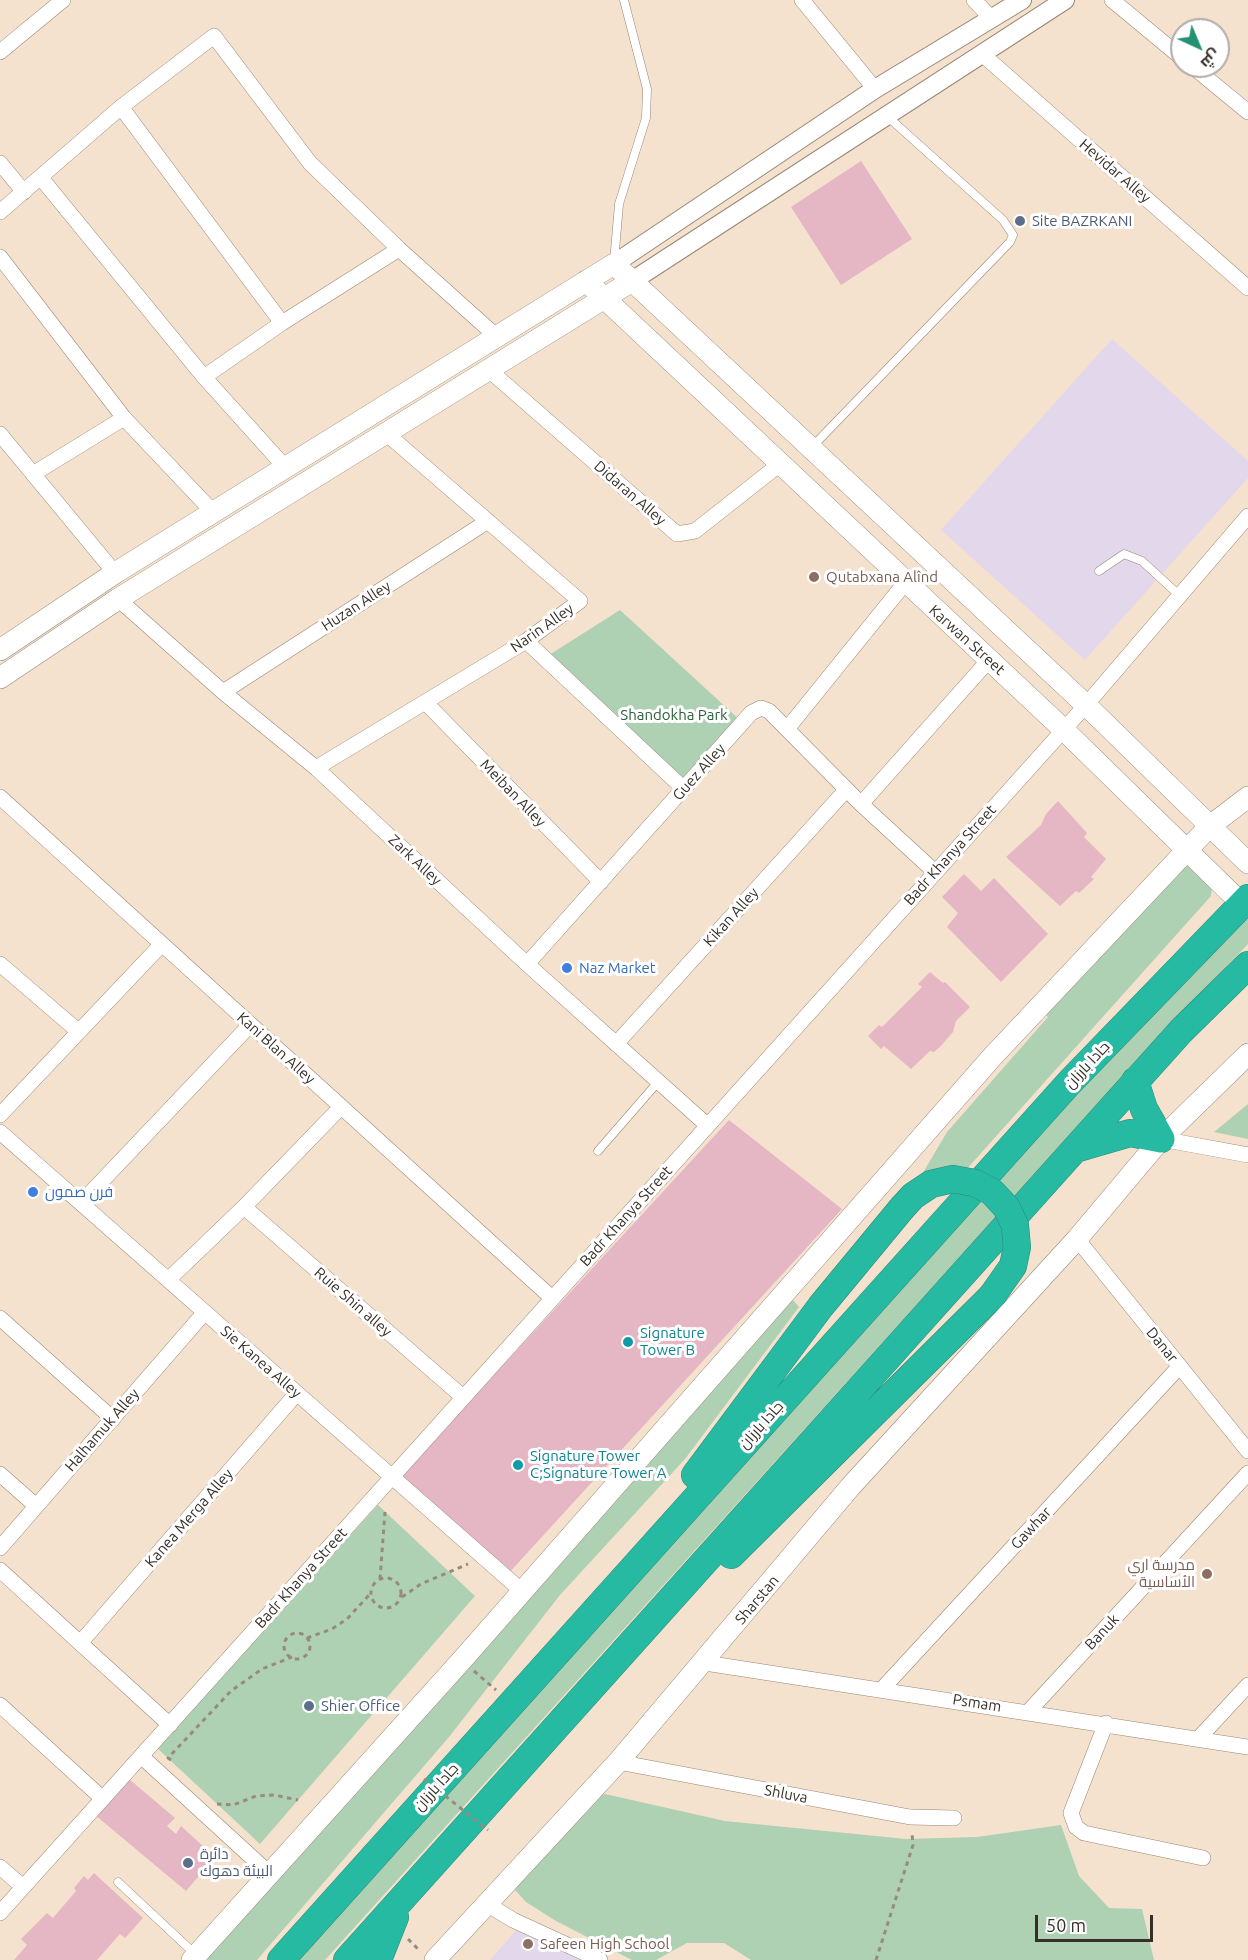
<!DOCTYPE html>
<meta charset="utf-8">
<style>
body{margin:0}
#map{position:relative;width:1248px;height:1960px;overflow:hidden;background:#f5e2ce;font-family:Ubuntu,Cairo,sans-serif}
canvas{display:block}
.north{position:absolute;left:1170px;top:18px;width:60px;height:60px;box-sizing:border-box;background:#fff;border:2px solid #afaca9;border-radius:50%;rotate:136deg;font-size:16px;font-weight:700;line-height:24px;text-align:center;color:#362f28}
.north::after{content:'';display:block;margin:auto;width:21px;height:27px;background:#239272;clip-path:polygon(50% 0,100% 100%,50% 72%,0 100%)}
.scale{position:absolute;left:1035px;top:1915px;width:118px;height:27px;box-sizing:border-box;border:3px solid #362f28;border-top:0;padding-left:8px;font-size:18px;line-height:21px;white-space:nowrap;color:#362f28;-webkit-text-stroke:4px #fff;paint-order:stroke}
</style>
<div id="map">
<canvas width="1248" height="1960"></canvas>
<div class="north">ش</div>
<div class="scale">50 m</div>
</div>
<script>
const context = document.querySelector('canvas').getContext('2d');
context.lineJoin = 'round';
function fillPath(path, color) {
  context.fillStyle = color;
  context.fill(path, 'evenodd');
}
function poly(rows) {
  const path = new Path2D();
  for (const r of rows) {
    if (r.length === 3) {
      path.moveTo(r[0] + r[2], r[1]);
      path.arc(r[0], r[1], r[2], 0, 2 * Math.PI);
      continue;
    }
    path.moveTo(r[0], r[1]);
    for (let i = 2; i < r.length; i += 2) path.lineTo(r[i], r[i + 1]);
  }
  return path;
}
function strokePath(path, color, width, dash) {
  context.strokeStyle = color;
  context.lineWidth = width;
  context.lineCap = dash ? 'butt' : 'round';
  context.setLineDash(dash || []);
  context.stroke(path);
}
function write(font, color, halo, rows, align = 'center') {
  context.font = font + ' Ubuntu,Cairo,sans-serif';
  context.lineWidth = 6;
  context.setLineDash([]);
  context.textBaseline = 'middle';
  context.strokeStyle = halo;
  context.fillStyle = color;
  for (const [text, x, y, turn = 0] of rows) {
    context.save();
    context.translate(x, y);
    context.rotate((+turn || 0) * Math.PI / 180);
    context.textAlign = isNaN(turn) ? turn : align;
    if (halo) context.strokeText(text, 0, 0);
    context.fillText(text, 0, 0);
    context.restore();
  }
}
const education = poly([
 [1112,339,1248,461,1248,478,1085,660,941,530],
 [519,1927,583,1960,490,1960]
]);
const green = poly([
 [620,610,741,721,684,779,549,655],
 [1183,861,1212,887,1211,896,965,1171,921,1176,947,1132,1048,1017,1042,1011],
 [1248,915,1248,944,1171,1023,325,1960,300,1960,384,1860,1058,1106],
 [1248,1104,1248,1139,1214,1132],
 [791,1298,799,1307,685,1459,560,1595,449,1737,257,1960,203,1960],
 [378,1505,475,1596,260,1844,157,1748],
 [605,1794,725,1821,906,1839,977,1837,1061,1825,1079,1876,1109,1908,1142,1909,1154,1960,751,1960,724,1943,687,1943,656,1960,632,1960,556,1921,526,1902,514,1889,589,1798]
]);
const building = poly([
 [861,161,912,239,841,285,791,207],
 [1058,801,1087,833,1084,837,1106,859,1091,877,1094,879,1079,893,1076,891,1060,906,1006,857,1041,825,1046,814],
 [964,874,981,891,994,878,1048,934,1001,982,947,927,958,913,942,897],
 [930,972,943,983,945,982,970,1007,956,1021,953,1032,940,1047,934,1052,930,1051,911,1069,884,1046,881,1049,868,1036,879,1025,882,1027,922,987,918,984],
 [729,1120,842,1209,507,1575,401,1476],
 [129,1779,175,1818,167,1826,176,1834,181,1826,215,1857,186,1891,95,1815],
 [94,1873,143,1918,125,1938,120,1934,97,1960,14,1960,27,1945,21,1939,47,1913,53,1918,76,1891,74,1888,84,1876,88,1880]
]);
const path = poly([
 [386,1593,15],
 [380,1579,385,1512],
 [402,1597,421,1584,468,1564],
 [297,1646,13],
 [307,1638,332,1629,347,1619,371,1593],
 [474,1671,496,1690],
 [171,1760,168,1758,231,1691,262,1669,292,1657],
 [217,1804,233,1805,256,1796,274,1795,298,1800],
 [408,1939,420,1951],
 [876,1960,913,1845,912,1833]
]);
const service = poly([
 [614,262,619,204,646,118,647,89,624,0],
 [812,447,1010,242,1013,235,1003,220,888,117],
 [1099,571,1124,554,1142,561,1179,595],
 [598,1151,658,1082],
 [118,1882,195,1954]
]);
const minor = poly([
 [802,0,875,89],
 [974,0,992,19],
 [1112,0,1182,58],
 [0,52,63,0],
 [982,54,1248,288],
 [1192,66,1248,112],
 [121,107,282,323],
 [0,163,24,192],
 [41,178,204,377,285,467],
 [0,212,121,107,214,36,310,163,399,249,496,336],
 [0,257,124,418,213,512],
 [489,370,677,534,695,531,780,464],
 [204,377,282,323,399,249],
 [0,434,115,573],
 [33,474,124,418],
 [118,599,223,692,316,768,527,964,707,1125],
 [526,641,684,789],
 [223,692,488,521],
 [426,703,601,882],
 [787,729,905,583],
 [316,768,526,641,580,601,387,434],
 [0,797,552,1298],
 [861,804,989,660],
 [0,964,78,1031],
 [527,964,751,713,761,708,769,711,861,804,935,872],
 [616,1044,846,790],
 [0,1115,162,944],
 [0,1132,523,1592],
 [1161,1139,1248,1155],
 [81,1203,250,1025],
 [244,1207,463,1397],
 [1077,1239,1248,1451],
 [168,1280,244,1207,341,1107],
 [0,1318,113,1419],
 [0,1474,35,1505],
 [0,1548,205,1312],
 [0,1570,170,1725],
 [81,1642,297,1393],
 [705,1663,1248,1747],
 [883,1688,1179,1367],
 [0,1705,103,1799],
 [1029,1711,1248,1473],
 [1106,1723,1071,1813,1076,1827,1084,1833,1203,1858],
 [1198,1739,1248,1685],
 [141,1756,270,1874],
 [618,1762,910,1817,954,1818],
 [0,1867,23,1887],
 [485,1903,513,1920,600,1960],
 [0,1913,1086,705,1248,516]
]);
const tertiary = poly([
 [614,264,875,89,1022,0],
 [632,281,1065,0]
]);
const secondary = poly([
 [586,281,1063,729,1241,903],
 [0,650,115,573,614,264,1086,705,1248,863],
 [0,678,118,599,632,281],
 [192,1960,462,1660,993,1056,1187,850,1210,826,1248,797],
 [435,1960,618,1762,851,1486,1077,1239,1161,1139,1248,1054]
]);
const motorway = poly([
 [1135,1081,1144,1109,1161,1139],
 [1075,1149,1130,1133,1161,1139],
 [695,1475,821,1306,902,1208],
 [731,1555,992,1296],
 [281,1960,1069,1083,1248,898],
 [347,1960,1181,1031,1248,965],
 [378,1960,395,1917]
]);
const pathBridge = poly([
 [424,1779,488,1830]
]);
const motorwayBridge = poly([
 [902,1208,913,1196,931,1184,953,1179,975,1183,992,1192,1006,1207,1015,1225,1017,1247,1013,1266,992,1296]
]);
const markers = [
 [1020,221,6,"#5c6f8a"],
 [814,577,6,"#8d6e63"],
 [567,968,6,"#3f7fe0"],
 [33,1192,6,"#3f7fe0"],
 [628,1342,6,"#0f9aa8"],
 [518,1465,6,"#0f9aa8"],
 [1207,1574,6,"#8d6e63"],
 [309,1706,6,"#5c6f8a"],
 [188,1863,6,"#5c6f8a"],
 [528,1944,6,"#8d6e63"]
];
const streetNames = [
 ["Hevidar Alley",1115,171,41],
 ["Didaran Alley",630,493,41],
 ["Huzan Alley",356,606,-33],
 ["Narin Alley",542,628,-35],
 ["Karwan Street",967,640,42],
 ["Guez Alley",699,772,-48],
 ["Meiban Alley",513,793,46],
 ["Badr Khanya Street",950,855,-48],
 ["Zark Alley",415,860,43],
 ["Kikan Alley",731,917,-48],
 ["Kani Blan Alley",276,1048,42],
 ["جادا بارزان",1087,1065,-47],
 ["Badr Khanya Street",626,1216,-48],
 ["Ruie Shin alley",353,1302,41],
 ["Danar",1162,1345,51],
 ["Sie Kanea Alley",261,1362,41],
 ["جادا بارزان",761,1425,-48],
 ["Halhamuk Alley",102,1430,-49],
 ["Kanea Merga Alley",189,1518,-49],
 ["Gawhar",1031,1528,-47],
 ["Badr Khanya Street",301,1578,-48],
 ["Sharstan",757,1600,-50],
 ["Banuk",1102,1632,-47],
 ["Psmam",977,1703,9],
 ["جادا بارزان",436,1787,-48],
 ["Shluva",786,1794,11]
];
const serviceNames = [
 ["Site BAZRKANI",1032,221],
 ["Shier Office",321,1706],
 ["دائرة",200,1854],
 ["البيئة دهوك",200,1871]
];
const educationNames = [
 ["Qutabxana Alînd",826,577],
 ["مدرسة اري",1195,1565,"right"],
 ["الأساسية",1195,1582,"right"],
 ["Safeen High School",540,1944]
];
const parkNames = [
 ["Shandokha Park",674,715]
];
const shopNames = [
 ["Naz Market",579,968],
 ["فرن صمون",45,1192]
];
const cultureNames = [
 ["Signature",640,1333],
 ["Tower B",640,1350],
 ["Signature Tower",530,1456],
 ["C;Signature Tower A",530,1473]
];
fillPath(education, '#e2d7eb');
fillPath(green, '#aed1b3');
fillPath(building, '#e5b6c4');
strokePath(service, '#978774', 9);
strokePath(minor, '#978774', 16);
strokePath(tertiary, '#978774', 20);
strokePath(secondary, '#978774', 22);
strokePath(motorway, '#2c8977', 28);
strokePath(path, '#988b7d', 3, [4.5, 4.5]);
strokePath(service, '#fff', 8);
strokePath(minor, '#fff', 15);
strokePath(tertiary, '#fff', 18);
strokePath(secondary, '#fff', 21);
strokePath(motorway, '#27baa2', 27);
strokePath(motorwayBridge, '#2c8977', 28, []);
strokePath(pathBridge, '#988b7d', 3, [4.5, 4.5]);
strokePath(motorwayBridge, '#27baa2', 27);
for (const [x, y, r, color] of markers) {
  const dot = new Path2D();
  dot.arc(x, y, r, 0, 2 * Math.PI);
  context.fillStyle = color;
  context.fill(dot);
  strokePath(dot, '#fff', 2);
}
write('15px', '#362f28', '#fff', streetNames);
write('15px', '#4e5e75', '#fff', serviceNames, 'left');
write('15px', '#785e54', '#fff', educationNames, 'left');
write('15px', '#2c6138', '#fff', parkNames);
write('15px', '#366cbe', '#fff', shopNames, 'left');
write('15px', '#0d838f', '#fff', cultureNames, 'left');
</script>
